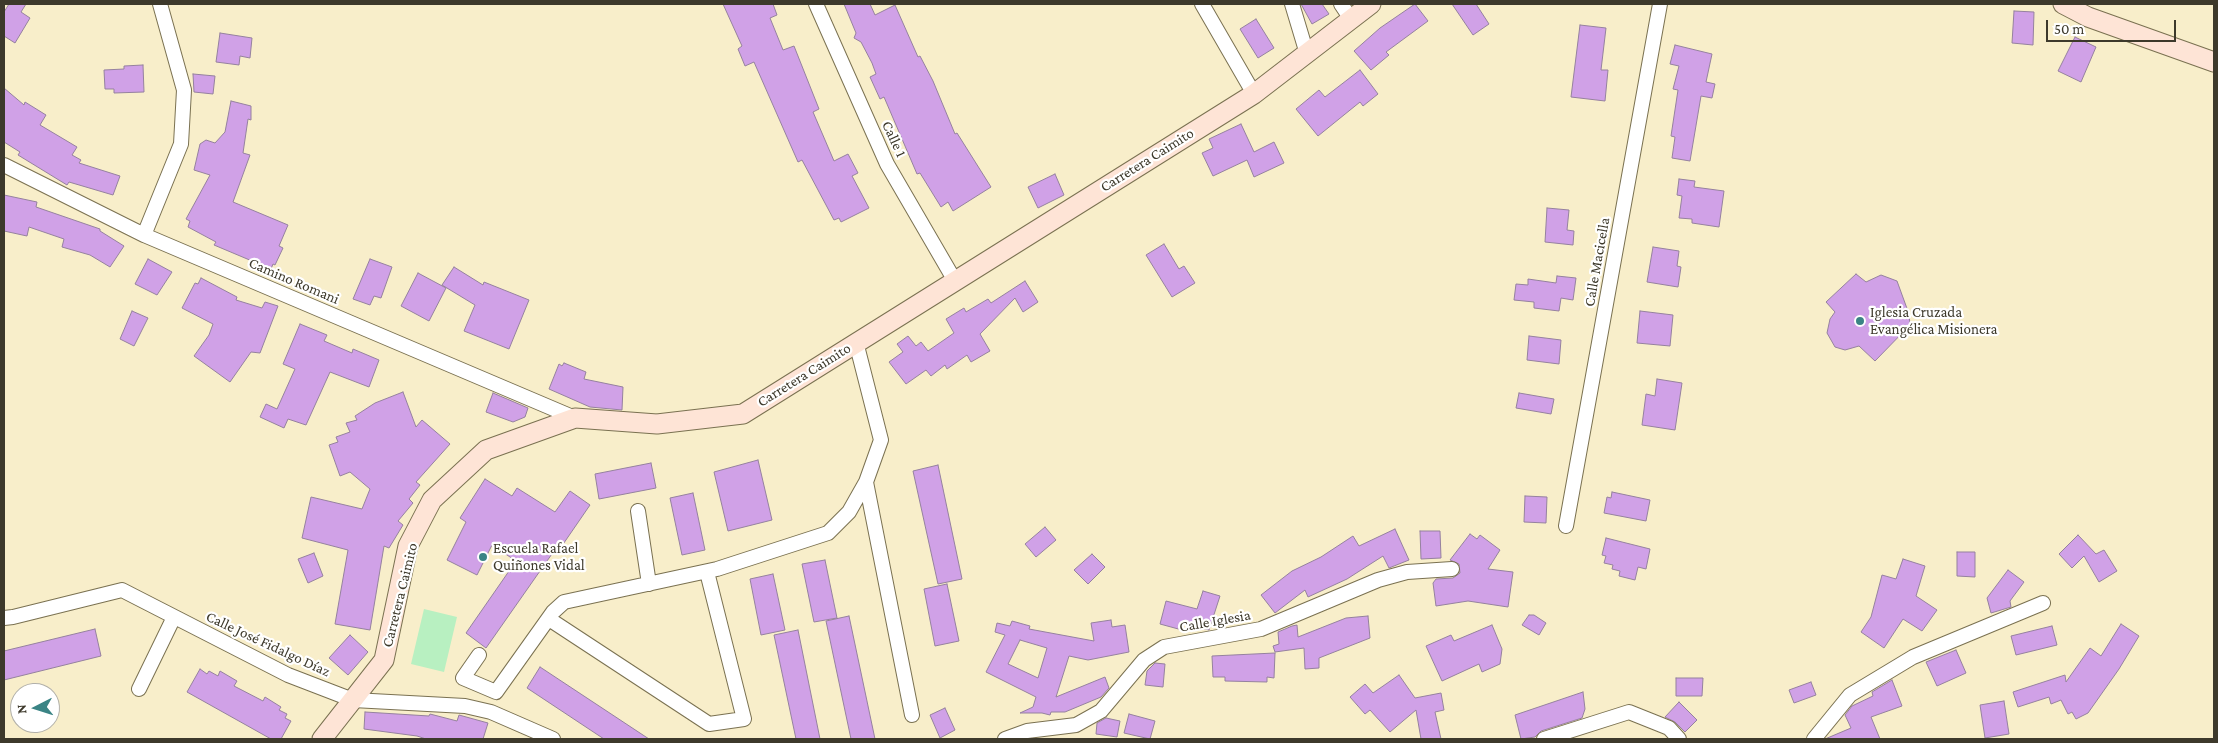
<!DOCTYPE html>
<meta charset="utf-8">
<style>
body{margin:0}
#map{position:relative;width:2218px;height:743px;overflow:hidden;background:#f8eeca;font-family:"Crimson Pro",serif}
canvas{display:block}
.frame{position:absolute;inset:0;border:5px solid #3d392b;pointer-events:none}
.north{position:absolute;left:10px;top:683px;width:50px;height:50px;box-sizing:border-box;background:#fff;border:1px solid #b1b0aa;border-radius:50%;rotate:265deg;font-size:14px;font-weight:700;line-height:20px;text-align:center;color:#3d392b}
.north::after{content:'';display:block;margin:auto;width:18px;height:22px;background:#3b8485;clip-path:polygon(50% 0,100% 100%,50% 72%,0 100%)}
.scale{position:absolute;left:2046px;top:20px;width:130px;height:22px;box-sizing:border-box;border:2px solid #3d392b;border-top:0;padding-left:6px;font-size:15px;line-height:18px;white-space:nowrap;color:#3d392b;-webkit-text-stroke:4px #fff;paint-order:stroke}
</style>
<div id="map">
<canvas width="2218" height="743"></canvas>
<div class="frame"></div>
<div class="north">N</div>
<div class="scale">50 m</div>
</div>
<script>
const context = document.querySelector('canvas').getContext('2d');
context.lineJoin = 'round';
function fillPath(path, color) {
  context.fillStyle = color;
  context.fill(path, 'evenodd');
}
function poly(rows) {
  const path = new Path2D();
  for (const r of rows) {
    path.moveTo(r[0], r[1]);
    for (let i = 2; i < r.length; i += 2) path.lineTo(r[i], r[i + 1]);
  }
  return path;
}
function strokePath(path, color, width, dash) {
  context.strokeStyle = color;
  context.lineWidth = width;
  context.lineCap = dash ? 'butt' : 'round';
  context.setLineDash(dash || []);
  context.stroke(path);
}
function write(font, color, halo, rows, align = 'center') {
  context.font = font + ' "Crimson Pro",serif';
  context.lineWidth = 4.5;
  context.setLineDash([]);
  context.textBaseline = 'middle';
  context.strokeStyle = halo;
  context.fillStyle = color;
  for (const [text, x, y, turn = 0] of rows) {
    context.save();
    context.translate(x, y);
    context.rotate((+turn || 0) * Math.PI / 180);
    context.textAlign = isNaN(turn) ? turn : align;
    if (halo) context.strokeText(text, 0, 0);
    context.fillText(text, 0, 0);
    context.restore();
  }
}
const green = poly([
 [424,609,457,617,444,672,411,664]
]);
const building = poly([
 [9,4,26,4,21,12,30,18,15,43,4,36,4,12,9,4],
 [723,4,773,4,777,15,770,18,783,50,794,46,819,109,813,112,834,161,848,154,858,173,852,176,869,208,841,222,839,218,834,220,802,160,798,162,754,62,745,66,738,49,742,46,723,4],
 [844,4,870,4,875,15,895,5,918,57,920,56,933,81,955,134,957,133,991,187,953,211,948,202,941,207,920,173,917,174,884,97,880,99,870,77,876,74,872,63,861,42,854,38,856,33,844,4],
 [1301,4,1322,4,1329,14,1312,24,1301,4],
 [1415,4,1428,21,1386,52,1389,55,1371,70,1354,51,1380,28,1415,4],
 [1452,4,1476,4,1489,24,1473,35,1452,4],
 [2014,11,2034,12,2033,45,2012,43,2014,11],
 [1256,19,1274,48,1258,58,1240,29,1256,19],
 [1580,25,1606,28,1601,70,1608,70,1605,101,1571,97,1580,25],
 [220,33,252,38,250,58,240,56,239,65,216,62,220,33],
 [2075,37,2096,47,2081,82,2058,71,2075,37],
 [1675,45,1712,54,1706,82,1715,84,1712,98,1701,96,1690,161,1672,158,1675,137,1671,136,1678,90,1673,89,1679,66,1670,64,1675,45],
 [143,65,144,92,114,93,114,89,105,89,104,70,124,69,124,66,143,65],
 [1360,70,1378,94,1363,106,1360,102,1318,136,1296,109,1319,90,1325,97,1360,70],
 [193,74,215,76,213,94,194,92,193,74],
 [4,88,24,105,25,102,46,115,40,125,77,147,72,155,81,160,79,163,120,176,113,195,69,182,67,185,18,155,20,152,4,142,4,88],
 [231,101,251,106,251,120,248,119,243,153,250,155,233,202,288,225,279,246,283,248,275,265,273,264,271,269,214,245,216,242,188,227,190,221,186,219,210,175,194,170,200,144,206,140,215,143,225,132,231,101],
 [1241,124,1254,152,1274,142,1284,163,1254,177,1247,160,1213,176,1202,153,1213,148,1209,139,1241,124],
 [1055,174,1064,195,1038,208,1028,187,1055,174],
 [1679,179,1695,181,1694,187,1724,191,1719,227,1692,223,1692,219,1679,218,1682,196,1677,195,1679,179],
 [4,195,37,202,36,207,100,229,100,231,124,246,110,267,90,255,62,247,64,239,29,227,27,236,4,231,4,195],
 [1547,208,1569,210,1567,230,1574,231,1573,245,1545,242,1547,208],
 [1164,244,1179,269,1184,266,1195,283,1172,297,1146,255,1164,244],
 [1653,247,1679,251,1677,266,1681,267,1678,287,1647,282,1653,247],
 [148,259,172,272,157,295,135,284,148,259],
 [370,259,392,267,381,298,374,296,370,305,353,299,370,259],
 [454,267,483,285,484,282,529,300,509,349,464,331,475,305,442,285,454,267],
 [418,273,446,288,429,321,401,306,418,273],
 [1856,274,1866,282,1881,275,1897,281,1909,314,1910,325,1875,361,1859,346,1845,350,1835,347,1827,333,1830,319,1835,312,1826,302,1856,274],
 [1557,276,1576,278,1573,300,1561,298,1559,311,1534,308,1534,302,1514,300,1516,284,1528,285,1528,279,1556,283,1557,276],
 [201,278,237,297,236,300,262,308,265,302,278,306,260,353,251,352,230,382,194,356,209,335,213,324,182,308,195,283,198,284,201,278],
 [1025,281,1038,302,1023,312,1015,298,980,334,990,351,971,362,967,355,947,369,945,365,931,376,926,370,906,384,889,362,903,352,897,344,908,336,916,346,921,342,928,351,954,333,946,319,964,308,966,312,988,299,991,303,1025,281],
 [132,311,148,318,134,346,120,339,132,311],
 [1640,311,1673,315,1670,346,1637,343,1640,311],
 [300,324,327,335,324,341,352,353,353,349,379,360,369,387,330,372,306,425,288,419,284,428,260,417,266,404,277,409,295,369,283,364,300,324],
 [1529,336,1561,340,1559,364,1527,360,1529,336],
 [564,363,586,372,584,379,623,387,622,410,590,407,549,389,559,364,562,366,564,363],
 [1657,379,1682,383,1675,430,1642,425,1646,394,1655,396,1657,379],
 [403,392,416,427,422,420,450,444,416,482,420,485,409,499,413,503,398,521,403,525,389,548,384,546,370,630,335,624,348,550,302,538,311,497,362,509,370,489,350,472,340,476,329,445,338,442,336,437,350,432,346,423,357,420,355,416,375,403,403,392],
 [493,393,528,408,525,417,513,422,486,412,493,393],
 [1519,393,1554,399,1551,414,1516,408,1519,393],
 [758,460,772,520,728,531,714,472,758,460],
 [651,463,656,488,599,499,595,474,651,463],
 [938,465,962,579,938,584,913,471,938,465],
 [485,479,512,496,517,488,555,512,570,491,590,505,557,553,554,551,486,648,466,633,516,561,492,545,477,575,447,560,466,522,460,518,485,479],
 [1612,492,1650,500,1646,521,1604,513,1607,497,1611,498,1612,492],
 [693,493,705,550,682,555,670,498,693,493],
 [1525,496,1547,497,1546,523,1524,522,1525,496],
 [1045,527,1056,540,1036,557,1025,544,1045,527],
 [1395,529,1409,560,1389,568,1383,556,1347,579,1308,597,1305,590,1275,613,1261,595,1292,571,1321,557,1353,536,1359,546,1395,529],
 [1420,531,1440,531,1441,558,1421,559,1420,531],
 [1470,534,1477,539,1480,535,1500,550,1488,569,1513,572,1508,607,1468,601,1436,606,1433,583,1436,579,1453,578,1460,573,1459,564,1450,560,1470,534],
 [2078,535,2096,554,2104,550,2117,571,2099,582,2084,556,2072,568,2059,554,2078,535],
 [1606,538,1650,549,1646,569,1638,567,1635,580,1619,576,1620,571,1612,569,1613,565,1604,563,1606,556,1602,555,1606,538],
 [1957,552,1975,552,1975,577,1957,576,1957,552],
 [314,553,323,576,308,583,298,559,314,553],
 [1092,554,1105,567,1088,584,1074,570,1092,554],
 [1903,559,1925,566,1916,596,1937,610,1922,631,1903,619,1884,648,1861,632,1871,617,1882,575,1896,579,1903,559],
 [825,560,837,618,814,622,802,564,825,560],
 [2008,570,2024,582,2010,601,2011,607,1991,613,1987,598,2008,570],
 [773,574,785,630,761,635,750,579,773,574],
 [947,584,959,641,935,646,924,589,947,584],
 [1203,591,1220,596,1209,630,1184,624,1182,630,1160,624,1166,601,1197,609,1203,591],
 [1529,615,1534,615,1546,623,1539,635,1522,625,1529,615],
 [849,616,875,739,851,739,826,621,849,616],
 [1368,616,1370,638,1319,658,1319,668,1305,669,1304,648,1275,652,1273,646,1279,644,1278,632,1292,626,1297,625,1298,637,1346,618,1368,616],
 [1111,620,1112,627,1125,625,1129,652,1088,660,1069,656,1056,697,1105,677,1109,688,1101,697,1065,712,1051,712,1050,715,1042,713,1020,713,1033,707,1036,697,986,672,1005,635,995,632,997,623,1010,626,1012,621,1030,626,1029,629,1094,641,1091,623,1111,620],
 [1020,640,1047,648,1038,678,1008,664,1020,640],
 [2121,624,2139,636,2119,669,2088,713,2076,719,2072,712,2068,714,2061,700,2051,704,2049,697,2018,707,2013,692,2065,675,2066,682,2090,648,2101,656,2121,624],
 [1492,625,1502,649,1500,664,1482,672,1479,664,1442,681,1426,646,1451,635,1454,641,1492,625],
 [2052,626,2057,645,2016,655,2011,636,2052,626],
 [95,629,101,656,4,680,4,651,95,629],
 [798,630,820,739,796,739,774,635,798,630],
 [350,635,368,652,348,675,329,658,350,635],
 [1956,650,1966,673,1937,686,1926,662,1956,650],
 [1275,653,1274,678,1267,677,1267,682,1225,681,1225,677,1213,677,1212,656,1275,653],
 [1155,663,1165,664,1163,687,1145,685,1147,671,1155,663],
 [540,667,649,739,604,739,527,688,540,667],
 [200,669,207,674,209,671,218,676,220,671,237,681,234,686,263,701,265,697,281,707,279,710,287,714,285,718,291,721,281,739,271,739,187,692,200,669],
 [1399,675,1415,698,1441,693,1444,710,1435,712,1441,739,1421,739,1416,710,1390,732,1370,710,1365,714,1350,697,1365,684,1373,693,1399,675],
 [1676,678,1703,678,1702,696,1676,696,1676,678],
 [1892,680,1902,706,1871,717,1880,739,1825,739,1851,728,1845,715,1852,706,1873,696,1872,692,1892,680],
 [1811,682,1816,695,1794,703,1789,690,1811,682],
 [1583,692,1585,709,1582,718,1541,731,1535,737,1521,739,1515,715,1583,692],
 [2004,701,2009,734,1985,738,1980,705,2004,701],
 [1679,702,1697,720,1685,732,1675,722,1665,717,1679,702],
 [945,708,955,730,940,738,930,715,945,708],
 [365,712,429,716,430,714,457,721,459,715,488,723,483,739,426,739,417,736,364,729,365,712],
 [1129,714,1155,721,1150,739,1124,733,1129,714],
 [1106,718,1120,721,1117,737,1096,734,1097,723,1106,718]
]);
const street = poly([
 [816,4,887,164,955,281],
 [1202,4,1254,94],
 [1292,4,1307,54],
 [1341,4,1351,19],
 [4,165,144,235,575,418],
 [144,235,181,144,184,90,160,4],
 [856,342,881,440,866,482,912,715],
 [638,511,649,584],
 [1566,526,1660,4],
 [4,618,13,617,122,590,288,675,353,700,465,706,491,712,553,739],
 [549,619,709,724,744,719,707,572],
 [479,655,463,678,496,692,553,612,564,602,717,569,828,533,849,512,866,482],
 [139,689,174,617],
 [1005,739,1027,731,1076,725,1101,711,1144,660,1164,647,1261,629,1378,580,1407,572,1452,569],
 [1544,739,1629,712,1669,728,1679,739],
 [1814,739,1850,695,1913,657,2043,603]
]);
const secondary = poly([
 [2063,4,2088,17,2214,62],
 [322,739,384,660,408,546,432,500,486,450,575,418,657,424,743,414,1254,94,1371,4]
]);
const markers = [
 [1860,321,5,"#3b8485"],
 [483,557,5,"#3b8485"]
];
const streetNames = [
 ["Calle 1",894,139,65],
 ["Carretera Caimito",1147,160,-32],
 ["Calle Macicella",1597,262,-80],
 ["Camino Romani",294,281,23],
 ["Carretera Caimito",804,375,-32],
 ["Carretera Caimito",400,595,-76],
 ["Calle Iglesia",1215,621,-10],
 ["Calle José Fidalgo Díaz",268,644,25]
];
const poiNames = [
 ["Iglesia Cruzada",1870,312],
 ["Evangélica Misionera",1870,329],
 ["Escuela Rafael",493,548],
 ["Quiñones Vidal",493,565]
];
fillPath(green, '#b8f0c1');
fillPath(building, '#d0a1e7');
strokePath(building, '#95819e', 1);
strokePath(street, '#7a7151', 16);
strokePath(secondary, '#7a7151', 21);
strokePath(street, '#fff', 14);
strokePath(secondary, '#fee4d6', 19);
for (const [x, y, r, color] of markers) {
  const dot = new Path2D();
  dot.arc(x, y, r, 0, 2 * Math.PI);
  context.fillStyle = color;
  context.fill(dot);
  strokePath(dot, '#fff', 2);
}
write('15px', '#3d392b', '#fff', streetNames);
write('15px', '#3d392b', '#fff', poiNames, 'left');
</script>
